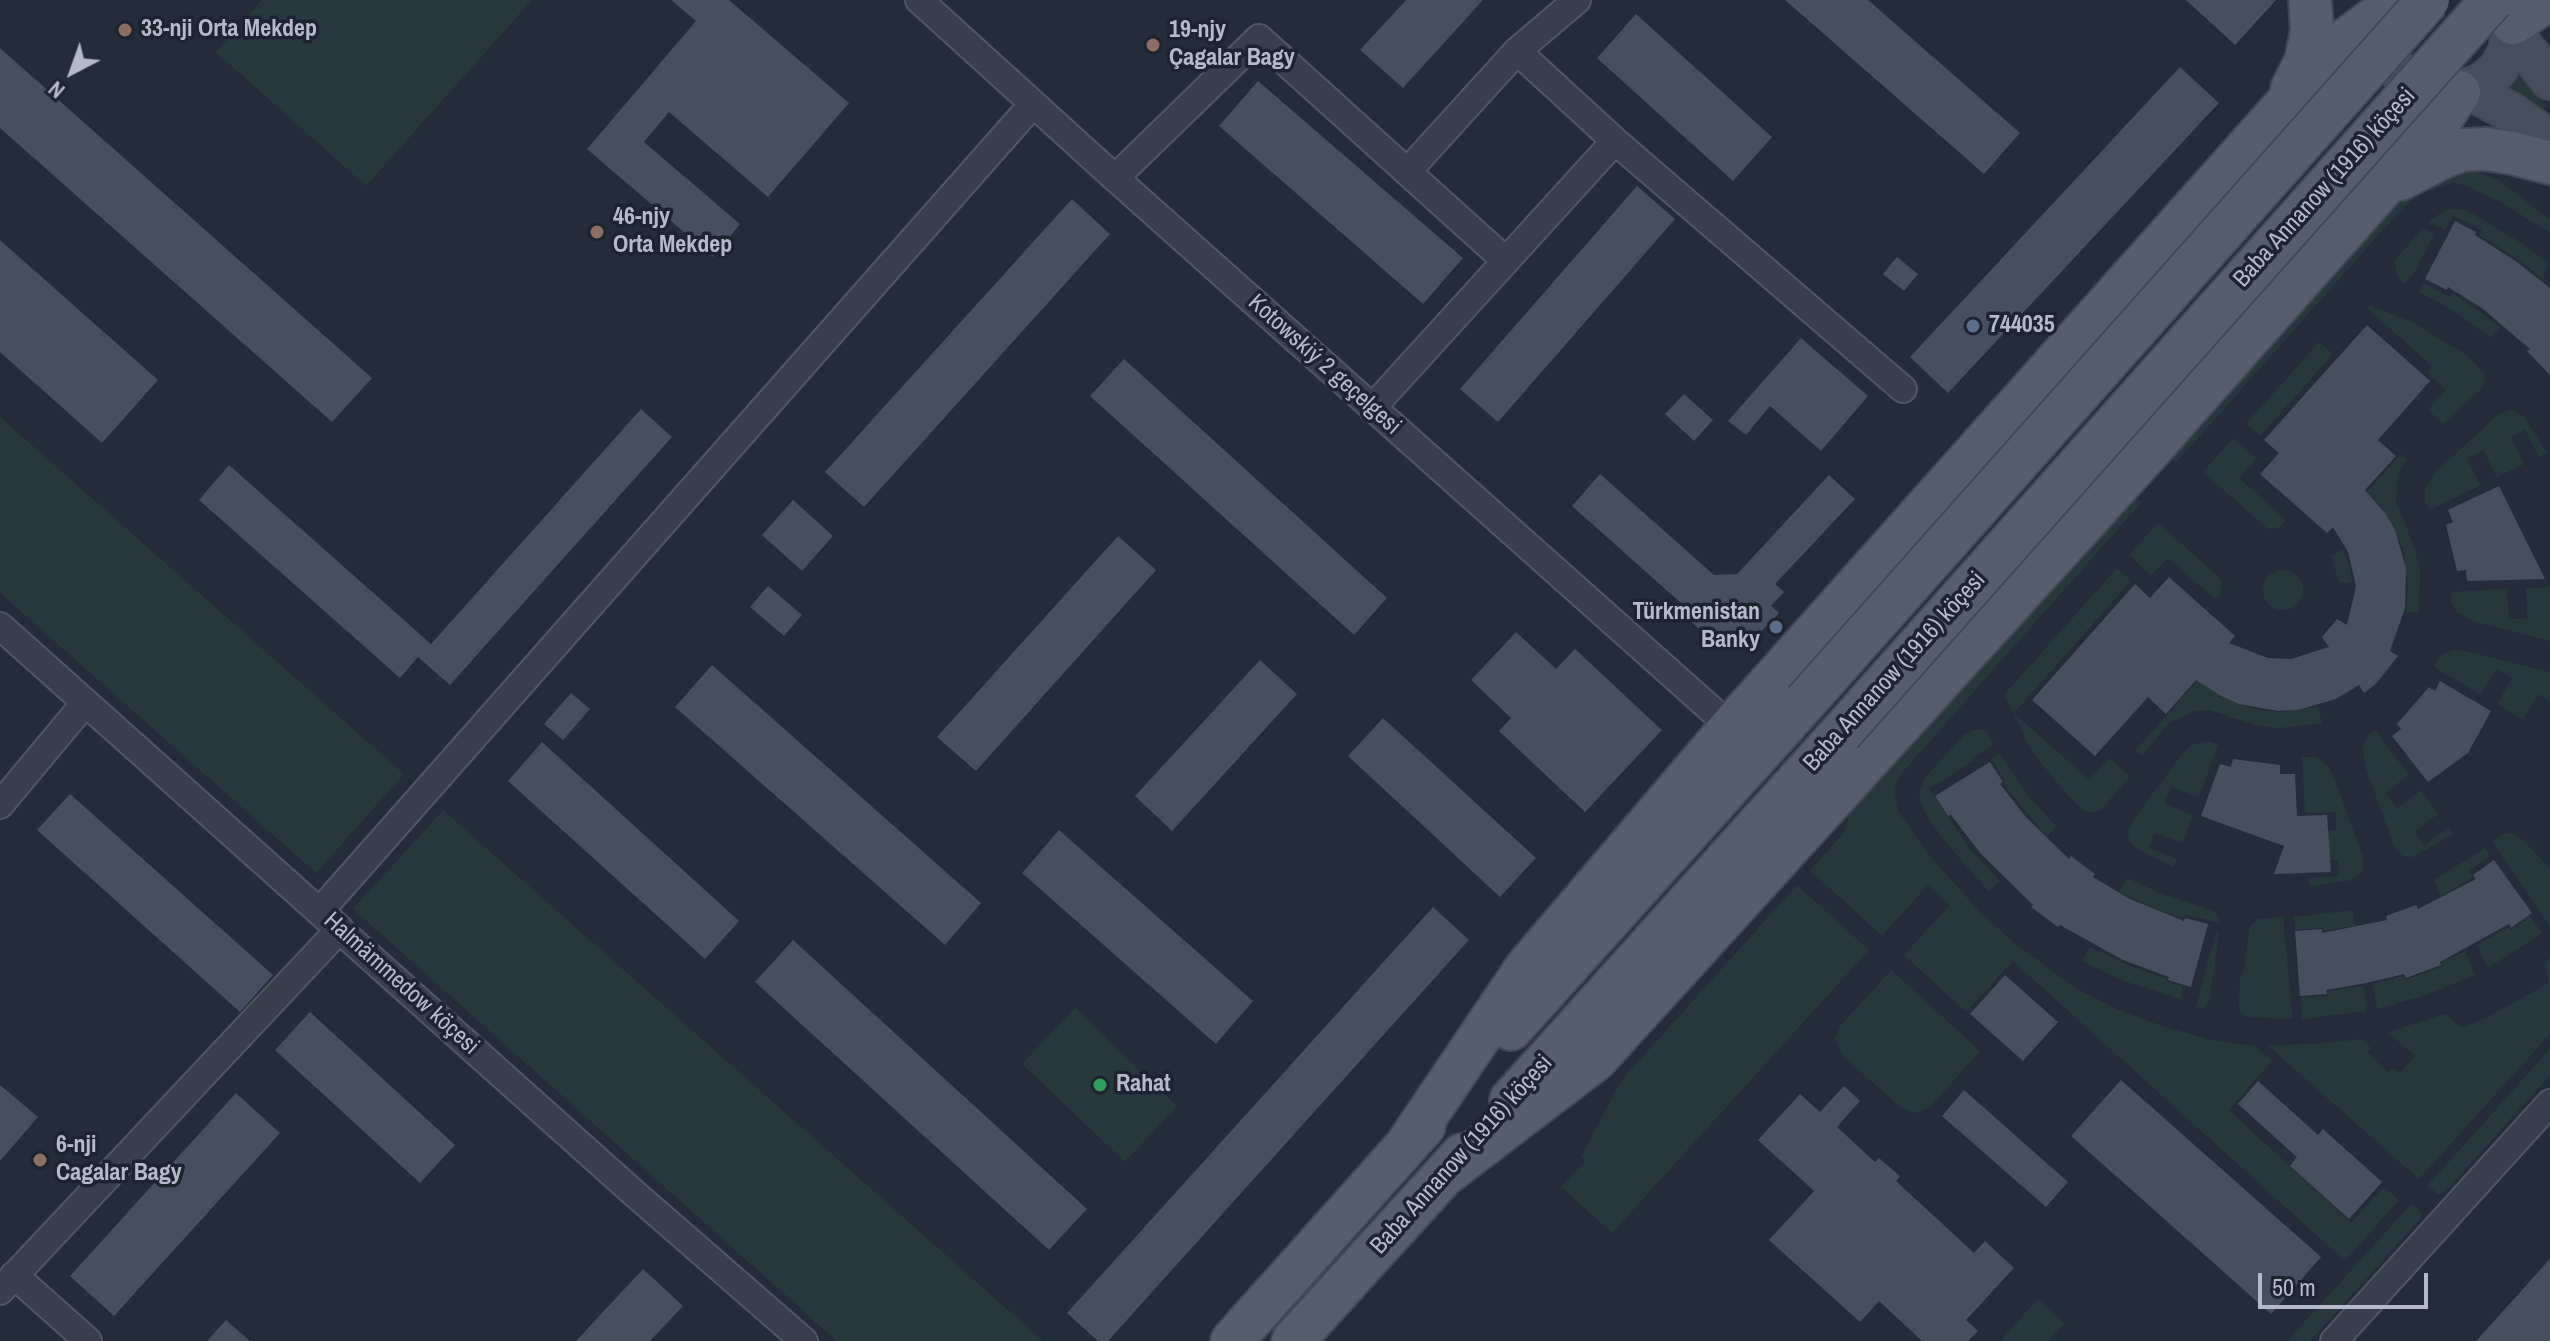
<!DOCTYPE html>
<meta charset="utf-8">
<style>
body{margin:0}
#map{position:relative;width:2550px;height:1341px;overflow:hidden;background:#242c3b;font-family:"Archivo Narrow",sans-serif}
canvas{display:block}
.north{position:absolute;left:32px;top:32px;width:80px;height:80px;-webkit-text-stroke:6px #1d2430;paint-order:stroke;rotate:221deg;font-size:22px;font-weight:700;line-height:32px;text-align:center;color:#b4bac7}
.north::after{content:'';display:block;margin:auto;width:28px;height:36px;background:#b4bac7;clip-path:polygon(50% 0,100% 100%,50% 72%,0 100%)}
.scale{position:absolute;left:2258px;top:1273px;width:170px;height:36px;box-sizing:border-box;border:4px solid #b4bac7;border-top:0;padding-left:10px;font-size:24px;line-height:28px;white-space:nowrap;color:#b4bac7;-webkit-text-stroke:6px #1d2430;paint-order:stroke}
</style>
<div id="map">
<canvas width="2550" height="1341"></canvas>
<div class="north">N</div>
<div class="scale">50 m</div>
</div>
<script>
const context = document.querySelector('canvas').getContext('2d');
context.lineJoin = 'round';
function fillPath(path, color) {
  context.fillStyle = color;
  context.fill(path, 'evenodd');
}
function poly(rows) {
  const path = new Path2D();
  for (const r of rows) {
    if (r.length === 3) {
      path.moveTo(r[0] + r[2], r[1]);
      path.arc(r[0], r[1], r[2], 0, 2 * Math.PI);
      continue;
    }
    path.moveTo(r[0], r[1]);
    for (let i = 2; i < r.length; i += 2) path.lineTo(r[i], r[i + 1]);
  }
  return path;
}
function strokePath(path, color, width, dash) {
  context.strokeStyle = color;
  context.lineWidth = width;
  context.lineCap = dash ? 'butt' : 'round';
  context.setLineDash(dash || []);
  context.stroke(path);
}
function write(font, color, halo, rows, align = 'center') {
  context.font = font + ' "Archivo Narrow",sans-serif';
  context.lineWidth = 7;
  context.setLineDash([]);
  context.textBaseline = 'middle';
  context.strokeStyle = halo;
  context.fillStyle = color;
  for (const [text, x, y, turn = 0] of rows) {
    context.save();
    context.translate(x, y);
    context.rotate((+turn || 0) * Math.PI / 180);
    context.textAlign = isNaN(turn) ? turn : align;
    if (halo) context.strokeText(text, 0, 0);
    context.fillText(text, 0, 0);
    context.restore();
  }
}
const green = poly([
 [262,0,532,0,366,186,216,52],
 [2519,71,2547,105,2541,111,2507,91,2503,82],
 [2459,172,2479,173,2499,180,2550,220,2550,233,2501,202,2464,185,2452,183,2419,194,2396,215,2176,463,2168,456,2403,195],
 [2447,209,2466,210,2523,244,2548,263,2543,279,2514,257,2479,235,2482,230,2453,215,2445,230,2428,222],
 [2423,228,2434,234,2413,275,2411,275,2405,285,2397,277,2395,260],
 [2423,283,2450,297,2452,294,2462,299,2500,327,2491,338,2454,311,2419,292],
 [2369,305,2410,321,2466,355,2484,373,2485,378,2482,388,2443,424,2428,410,2446,390,2427,373,2432,366,2367,308],
 [2319,342,2333,354,2260,436,2246,424],
 [2512,410,2524,417,2547,453,2539,457,2525,430,2511,437,2524,464,2497,477,2483,450,2467,458,2480,485,2430,510,2425,501,2425,490,2434,474,2494,418,2501,413],
 [0,417,404,774,316,873,0,593],
 [2233,438,2256,458,2239,478,2286,520,2279,528,2268,529,2203,472],
 [2401,454,2407,459,2398,473,2396,500,2415,550,2420,572,2419,613,2406,612,2408,588,2403,548,2385,512,2367,492],
 [2134,495,2142,502,1900,775,1894,789,1898,811,1929,855,1979,911,2014,943,2077,989,2119,1010,2165,1027,2211,1040,2255,1046,2272,1061,2229,1110,2351,1223,2384,1187,2399,1200,2345,1261,2013,961,1966,1012,1904,955,1950,905,1928,885,1882,936,1810,870,1844,833,1849,815],
 [2158,523,2221,579,2221,593,2215,599,2168,558,2151,576,2129,555],
 [2343,549,2349,564,2352,582,2339,583,2331,556],
 [2117,568,2131,581,2014,713,2089,780,2109,758,2130,776,2101,810,2089,813,2083,810,2064,791,2033,753,2004,695],
 [2283,590,20],
 [2550,587,2550,641,2473,621,2457,612,2451,602,2451,592,2507,589,2509,619,2527,619,2526,588],
 [2453,650,2465,651,2550,672,2550,701,2538,694,2523,720,2497,704,2512,678,2496,669,2481,695,2433,666,2441,655],
 [2198,680,2221,697,2258,710,2278,712,2318,707,2322,723,2280,728,2259,726,2209,710,2195,711,2169,723,2142,756,2135,751],
 [1976,729,1986,731,1994,744,1972,759,1973,761,1929,789,1969,848,2000,881,1989,892,1943,839,1924,811,1919,796,1924,779,1965,734],
 [2375,730,2409,775,2385,793,2397,808,2421,790,2438,814,2414,832,2424,845,2448,827,2454,834,2413,857,2403,856,2395,849,2364,763,2363,745,2368,735],
 [2208,741,2218,744,2199,797,2171,787,2164,804,2193,815,2183,843,2154,833,2149,848,2177,859,2174,867,2136,848,2129,842,2128,831,2134,819,2183,753,2192,745],
 [1999,753,2030,798,2056,826,2047,837,2003,784,2005,782,1991,758],
 [2302,757,2317,757,2327,765,2333,775,2364,860,2363,871,2352,880,2309,887,2309,878,2339,876,2338,860,2308,861,2306,831,2336,830,2336,812,2305,813],
 [443,810,1043,1341,837,1341,353,909],
 [2512,833,2522,839,2550,869,2550,926,2492,842,2503,834],
 [2485,848,2490,856,2469,871,2473,877,2441,896,2434,880],
 [2127,878,2160,893,2212,910,2217,915,2219,923,2185,914,2183,919,2147,905,2120,892],
 [1797,885,1869,950,1612,1233,1561,1187,1586,1160,1582,1156,1617,1088,1627,1074],
 [2353,910,2355,926,2324,931,2323,928,2295,930,2294,917],
 [2530,916,2542,933,2488,968,2477,945,2508,927,2511,930],
 [2283,917,2293,1019,2247,1017,2241,1014,2239,1009,2240,975,2243,975,2249,931,2251,925,2259,919],
 [2216,933,2219,933,2210,998,2205,1007,2195,1009],
 [2090,947,2130,966,2167,979,2167,982,2183,986,2180,999,2124,981,2082,961],
 [2465,951,2475,975,2423,996,2377,1009,2373,984,2403,976,2405,980,2443,966,2442,962],
 [2550,958,2550,1034,2419,1179,2267,1045,2317,1044,2361,1039,2371,1048,2367,1053,2388,1072,2393,1068,2400,1073,2415,1056,2388,1032,2445,1014,2462,1028,2488,1017,2549,983,2545,964],
 [1891,970,1980,1051,1930,1107,1916,1113,1900,1107,1842,1055,1835,1039,1841,1025],
 [2363,986,2367,1011,2302,1019,2301,998,2328,996,2328,991],
 [1075,1008,1177,1106,1125,1162,1022,1064],
 [2550,1049,2550,1075,2444,1193,2438,1194,2427,1186],
 [2412,1203,2420,1211,2421,1218,2310,1341,2287,1341],
 [2038,1299,2064,1323,2048,1341,2000,1341]
]);
const building = poly([
 [671,0,729,0,849,103,768,197,669,112,644,142,740,224,713,257,587,149,696,21],
 [1406,0,1483,0,1403,88,1360,50],
 [1785,0,1868,0,2020,133,1984,174],
 [2186,0,2276,0,2235,45],
 [1636,14,1772,137,1733,181,1597,58],
 [0,48,372,378,332,422,0,128],
 [2180,67,2219,103,1948,393,1910,357],
 [1258,81,1463,258,1423,304,1219,126],
 [1637,186,1675,219,1498,422,1460,389],
 [1072,199,1110,234,864,507,825,472],
 [2455,221,2476,232,2475,235,2517,262,2550,288,2550,375,2527,351,2530,349,2483,309,2448,287,2447,290,2425,279],
 [0,240,158,380,102,443,0,352],
 [1897,257,1918,274,1904,291,1883,274],
 [2367,325,2430,381,2378,440,2396,456,2365,490,2385,513,2395,530,2406,568,2405,608,2390,651,2398,656,2376,684,2364,693,2359,685,2336,699,2298,710,2278,711,2239,704,2221,696,2196,680,2166,714,2148,697,2095,756,2032,700,2135,584,2150,598,2169,577,2235,636,2229,643,2268,658,2291,659,2329,647,2322,637,2337,619,2347,625,2356,586,2348,552,2333,527,2327,533,2260,474,2279,453,2264,440],
 [1801,338,1868,396,1821,451,1770,406,1746,435,1728,421],
 [1124,359,1387,598,1354,635,1090,396],
 [1684,394,1713,420,1694,441,1665,414],
 [641,409,672,437,450,685,418,657,400,678,199,500,229,465,431,644],
 [1600,474,1714,575,1737,574,1829,475,1855,499,1775,584,1784,592,1771,606,1779,613,1759,634,1708,637,1677,609,1682,604,1572,506],
 [2499,486,2545,579,2467,581,2466,570,2457,571,2446,525,2453,522,2448,510],
 [793,500,833,536,802,571,762,535],
 [1118,536,1156,570,976,771,937,737],
 [768,586,802,615,784,636,750,607],
 [1516,632,1556,669,1575,649,1662,730,1585,812,1499,731,1511,718,1471,680],
 [1260,660,1297,694,1172,831,1135,796],
 [712,665,981,903,945,945,675,707],
 [2440,681,2491,711,2468,753,2428,782,2392,736,2401,729,2397,724,2429,687,2435,691],
 [571,693,590,709,563,740,544,724],
 [1383,718,1536,858,1500,897,1348,756],
 [542,742,739,921,705,959,508,781],
 [2233,759,2280,765,2280,774,2295,774,2297,816,2327,815,2331,872,2274,874,2284,846,2201,816,2220,764,2231,767],
 [1990,762,2003,782,2000,784,2025,816,2069,859,2071,856,2095,874,2093,877,2130,899,2184,921,2185,918,2208,924,2191,987,2168,980,2169,977,2123,960,2060,925,2058,927,2031,907,2033,905,1981,854,1951,815,1948,816,1935,796],
 [70,794,273,975,240,1012,37,830],
 [1059,830,1253,1001,1216,1044,1022,873],
 [2494,860,2532,913,2511,928,2509,924,2440,962,2441,965,2406,978,2404,974,2366,983,2326,990,2327,994,2300,996,2295,931,2322,929,2322,933,2387,920,2386,916,2416,905,2418,909,2476,879,2473,875],
 [1433,907,1469,940,1108,1341,1098,1341,1067,1313],
 [793,940,1087,1209,1049,1250,755,982],
 [2005,975,2058,1022,2023,1061,1970,1014],
 [310,1012,455,1145,420,1183,275,1050],
 [2121,1080,2321,1257,2271,1314,2071,1136],
 [2258,1081,2318,1135,2323,1129,2382,1182,2349,1219,2290,1166,2297,1157,2238,1104],
 [0,1085,38,1117,0,1161],
 [1844,1086,1860,1101,1837,1127,1875,1162,1879,1158,1900,1176,1896,1181,1974,1253,1985,1241,2014,1268,1966,1320,1978,1331,1968,1341,1922,1341,1879,1301,1860,1322,1769,1240,1814,1191,1758,1140,1800,1094,1820,1112],
 [1964,1090,2068,1182,2046,1207,1942,1116],
 [236,1093,280,1133,114,1316,70,1276],
 [2550,1259,2550,1341,2476,1341],
 [643,1269,683,1306,650,1341,576,1341],
 [226,1320,250,1341,207,1341]
]);
const street = poly([
 [919,0,1115,178,1731,727],
 [1517,51,1615,141,1903,389],
 [1407,172,1517,51,1577,0],
 [1115,178,1259,38,1506,261],
 [1372,408,1615,141],
 [0,626,635,1194,804,1341],
 [0,805,85,703,98,714],
 [320,911,1033,104],
 [14,1275,88,1341],
 [0,1291,340,929,327,918],
 [2334,1341,2550,1103]
]);
const secondary = poly([
 [2381,21,2380,35,2387,56,2400,73,2417,86,2438,92,2459,92,2485,81,2499,68,2508,51,2513,23,2507,0],
 [2513,33,2550,80],
 [2468,89,2512,113,2550,140]
]);
const primary = poly([
 [2513,23,2548,0],
 [2292,89,2306,61,2312,31,2310,0],
 [2400,179,2443,157,2462,150,2486,149,2512,153,2550,163],
 [1511,1029,1805,702],
 [1511,1100,1841,733],
 [1406,1146,1526,968,1731,727,2280,111,2348,38,2381,14],
 [1444,1175,1595,1060,2140,461,2435,128,2459,92],
 [1232,1341,1424,1126],
 [1293,1341,1462,1155]
]);
const primaryBridge = poly([
 [1805,702,2428,0],
 [1841,733,2492,0]
]);
const markers = [
 [125,30,8,"#8d6e63"],
 [1153,45,8,"#8d6e63"],
 [597,232,8,"#8d6e63"],
 [1973,326,8,"#5c6f8a"],
 [1776,627,8,"#5c6f8a"],
 [1100,1085,8,"#2e9e5b"],
 [40,1160,8,"#8d6e63"]
];
const poiNames = [
 ["33-nji Orta Mekdep",141,30],
 ["19-njy",1169,31],
 ["Çagalar Bagy",1169,59],
 ["46-njy",613,218],
 ["Orta Mekdep",613,246],
 ["744035",1989,326],
 ["Türkmenistan",1760,613,"right"],
 ["Banky",1760,641,"right"],
 ["Rahat",1116,1085],
 ["6-nji",56,1146],
 ["Cagalar Bagy",56,1174]
];
const streetNames = [
 ["Baba Annanow (1916) köçesi",2325,188,-48],
 ["Kotowskiý 2 geçelgesi",1324,365,42],
 ["Baba Annanow (1916) köçesi",1895,672,-48],
 ["Halmämmedow köçesi",401,984,42],
 ["Baba Annanow (1916) köçesi",1462,1155,-48]
];
fillPath(green, '#26383c');
fillPath(building, '#464f5f');
strokePath(street, '#505763', 30);
strokePath(secondary, '#414854', 42);
strokePath(primary, '#414854', 46);
strokePath(street, '#383f4b', 26);
strokePath(secondary, '#464e5e', 38);
strokePath(primary, '#565e6b', 42);
strokePath(primaryBridge, '#414854', 46, []);
strokePath(primaryBridge, '#565e6b', 42);
for (const [x, y, r, color] of markers) {
  const dot = new Path2D();
  dot.arc(x, y, r, 0, 2 * Math.PI);
  context.fillStyle = color;
  context.fill(dot);
  strokePath(dot, '#1d2430', 3);
}
write('bold 24px', '#b4bac7', '#1d2430', poiNames, 'left');
write('24px', '#b4bac7', '#1d2430', streetNames);
</script>
